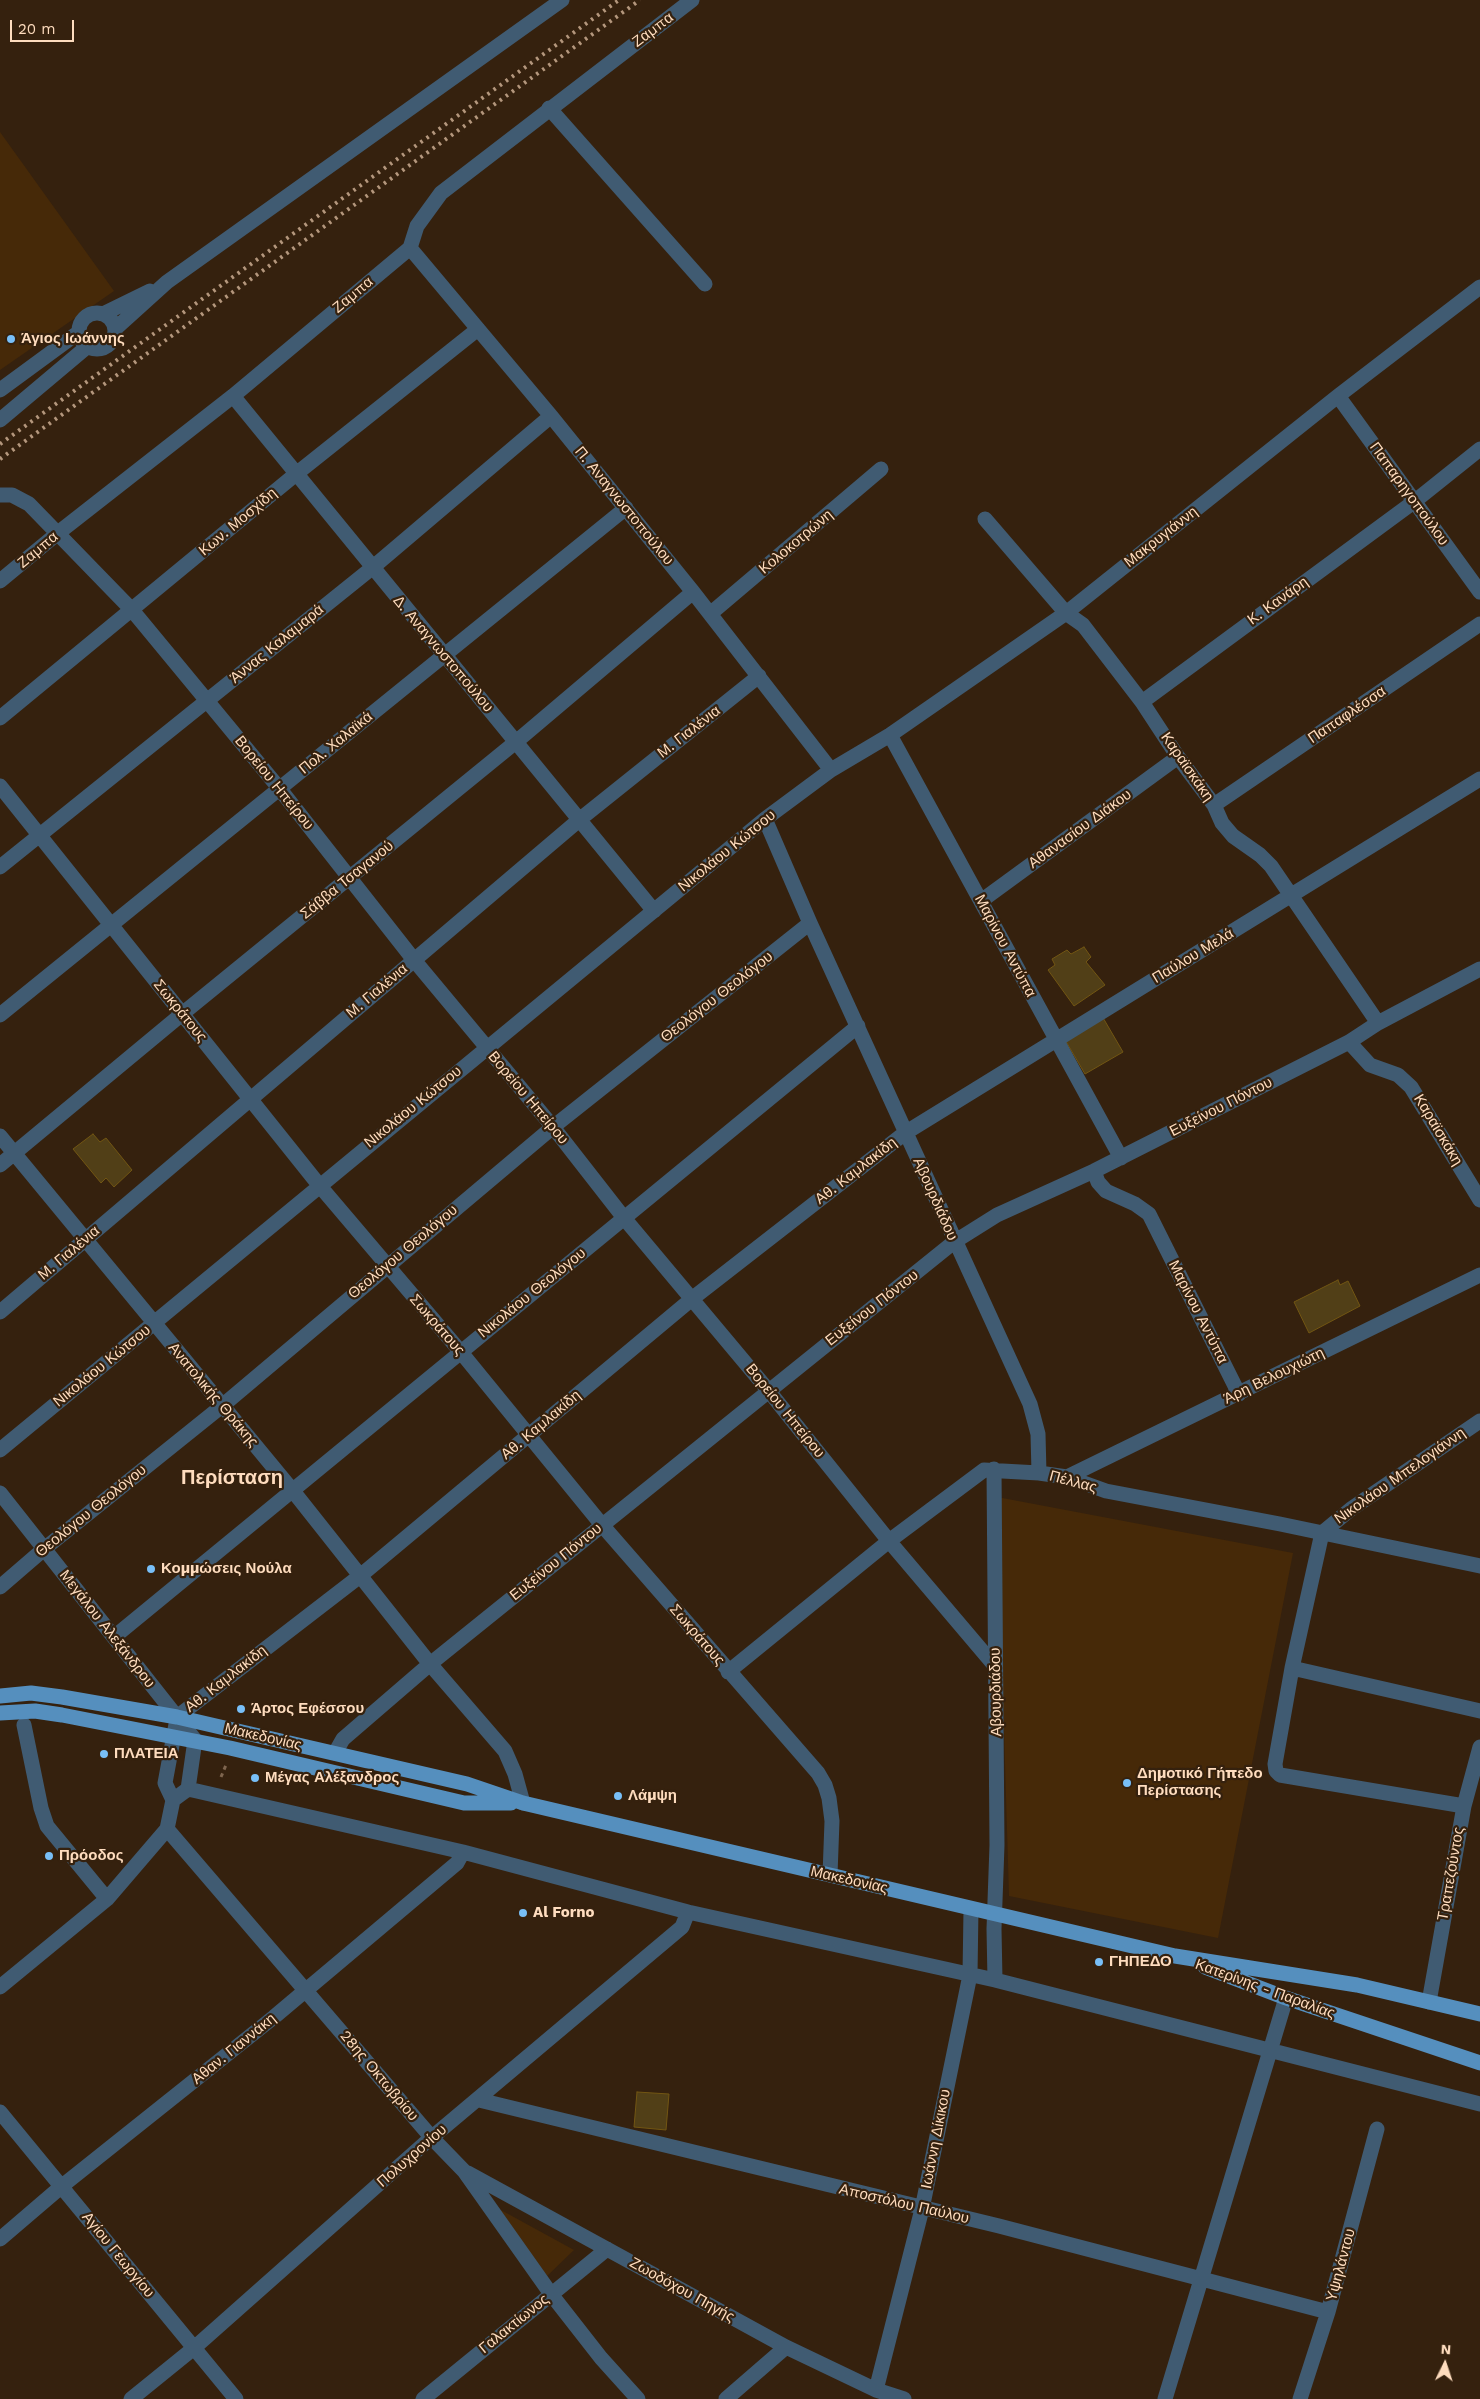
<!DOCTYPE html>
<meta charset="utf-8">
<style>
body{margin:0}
#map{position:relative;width:1480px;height:2399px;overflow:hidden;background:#35210e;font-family:"Work Sans",sans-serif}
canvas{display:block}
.north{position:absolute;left:1420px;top:2339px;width:50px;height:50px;-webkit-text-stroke:4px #35210e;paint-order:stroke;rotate:4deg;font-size:14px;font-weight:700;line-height:20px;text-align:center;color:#fedcbe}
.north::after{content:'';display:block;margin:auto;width:18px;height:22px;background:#fedcbe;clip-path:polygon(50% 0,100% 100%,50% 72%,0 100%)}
.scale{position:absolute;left:10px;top:20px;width:64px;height:22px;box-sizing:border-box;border:2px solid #fedcbe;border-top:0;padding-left:6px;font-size:15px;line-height:18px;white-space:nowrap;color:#fedcbe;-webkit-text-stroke:4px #35210e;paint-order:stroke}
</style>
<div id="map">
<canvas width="1480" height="2399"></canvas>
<div class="north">N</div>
<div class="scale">20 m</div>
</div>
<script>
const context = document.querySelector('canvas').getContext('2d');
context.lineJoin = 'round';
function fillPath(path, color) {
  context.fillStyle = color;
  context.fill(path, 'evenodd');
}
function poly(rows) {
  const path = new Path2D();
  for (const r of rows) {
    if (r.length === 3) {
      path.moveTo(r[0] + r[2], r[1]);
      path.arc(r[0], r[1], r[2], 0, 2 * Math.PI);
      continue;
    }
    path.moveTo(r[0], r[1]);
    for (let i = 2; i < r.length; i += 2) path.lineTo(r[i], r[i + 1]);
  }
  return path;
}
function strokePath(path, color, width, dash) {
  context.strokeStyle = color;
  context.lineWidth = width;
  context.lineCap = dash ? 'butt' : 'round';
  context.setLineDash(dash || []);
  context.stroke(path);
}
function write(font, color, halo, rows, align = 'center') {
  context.font = font + ' "Work Sans",sans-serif';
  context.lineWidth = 4.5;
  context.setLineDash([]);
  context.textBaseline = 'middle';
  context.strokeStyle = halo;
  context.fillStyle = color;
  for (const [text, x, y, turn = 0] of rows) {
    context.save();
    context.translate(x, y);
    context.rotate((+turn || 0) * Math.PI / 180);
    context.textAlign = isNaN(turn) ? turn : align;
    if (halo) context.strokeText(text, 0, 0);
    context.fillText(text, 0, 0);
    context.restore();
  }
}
const green = poly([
 [0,132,114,291,0,370],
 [997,1497,1293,1553,1218,1938,1009,1896],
 [490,2204,574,2250,546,2277]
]);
const building = poly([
 [1084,947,1091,957,1086,962,1105,985,1074,1006,1048,970,1055,965,1052,959,1067,950,1071,954,1084,947],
 [1102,1016,1123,1052,1085,1074,1064,1038,1102,1016],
 [93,1134,100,1142,106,1138,132,1170,114,1187,106,1178,101,1183,73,1149,93,1134],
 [1338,1280,1340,1285,1348,1281,1360,1306,1309,1333,1294,1302,1338,1280],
 [637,2092,669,2094,666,2130,634,2127,637,2092]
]);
const path = poly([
 [221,1777,226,1765]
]);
const minor = poly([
 [549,108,705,284],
 [410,248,551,416,693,592,831,770],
 [97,331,18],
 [103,314,150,291],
 [115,329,167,282,562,0],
 [0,390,79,332],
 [233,396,654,911],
 [1338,396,1480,592],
 [0,420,88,346],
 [0,495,12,495,29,504,132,610,279,788,414,960,553,1127,624,1218,768,1390,889,1541,995,1666],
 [985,519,1066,613,1083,625,1142,702,1178,757,1214,805,1222,823,1233,836,1260,855,1271,866,1378,1023],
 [0,581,58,533,233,396,410,248,417,226,441,193,692,0],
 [710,614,881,469],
 [1142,702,1415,501,1480,449],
 [0,718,296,474,478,329],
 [890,735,1121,1158],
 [0,786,319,1185,460,1351,602,1525,818,1773,825,1785,829,1798,832,1821,830,1875],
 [1214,805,1480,624],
 [765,819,810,923,1030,1404,1038,1434,1039,1473],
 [0,867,372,568,551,416],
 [981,901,1178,757],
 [0,1015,626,508],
 [1349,1042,1370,1065,1398,1075,1411,1087,1480,1200],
 [0,1136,293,1491,430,1664,505,1751,515,1774,523,1803],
 [0,1165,182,1014,517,741,693,592],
 [1094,1171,1098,1182,1106,1191,1135,1204,1149,1214,1239,1394],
 [0,1312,579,820,759,676],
 [0,1450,765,819,831,770,890,735,1066,613,1338,396,1480,287],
 [994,1469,997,1845,994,1929,995,1980],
 [1067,1477,1480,1275],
 [0,1493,195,1740,188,1789,173,1800],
 [1322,1533,1292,1668,1275,1764,1276,1771,1280,1775,1464,1806],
 [1322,1533,1351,1509,1480,1421],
 [0,1587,44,1549,222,1406,553,1127,810,923],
 [114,1637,858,1026],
 [1292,1668,1480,1711],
 [728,1672,889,1541,984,1470,1039,1473,1067,1477,1106,1491,1280,1524,1480,1566],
 [177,1717,360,1576,693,1298,905,1133,1480,779],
 [24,1725,41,1808,47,1826,107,1899],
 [335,1753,343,1739,430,1664,954,1242,997,1215,1094,1171,1349,1042,1378,1023,1480,969],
 [188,1789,463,1852,688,1912,995,1980,1480,2104],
 [167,1829,432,2138,464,2171,551,2294,601,2358,638,2399],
 [0,1987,107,1899,167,1829,173,1800,165,1783,176,1724],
 [1429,2002,1464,1806,1480,1747],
 [479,2100,999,2226,1328,2312],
 [0,2112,236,2399],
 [468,2173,786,2347,876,2390,904,2399],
 [0,2239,62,2186,274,2017,457,1863,463,1852],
 [876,2390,922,2209,970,1975,971,1909],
 [131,2399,194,2348,424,2144,682,1927,688,1912],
 [423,2399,607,2249],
 [726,2399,786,2347],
 [1165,2399,1286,1998],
 [1300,2399,1328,2312,1377,2129]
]);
const major = poly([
 [0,1696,31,1693,62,1697,177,1717,467,1784,523,1803,1175,1956,1357,1985,1480,2014],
 [0,1713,35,1711,62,1715,230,1748,464,1803,511,1803],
 [1205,1967,1286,1998,1480,2063]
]);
const rail = poly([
 [0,444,619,0],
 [0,459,640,0]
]);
const markers = [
 [11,339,5,"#78bff7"],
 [151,1569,5,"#78bff7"],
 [241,1709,5,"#78bff7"],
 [104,1754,5,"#78bff7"],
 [255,1778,5,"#78bff7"],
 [1127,1783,5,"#78bff7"],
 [618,1796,5,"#78bff7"],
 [49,1856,5,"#78bff7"],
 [523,1913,5,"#78bff7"],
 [1099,1962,5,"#78bff7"]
];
const streetNames = [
 ["Ζαμπα",653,30,-37],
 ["Ζαμπα",353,295,-40],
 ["Παπαρηγοπούλου",1409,494,54],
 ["Π. Αναγνωστοπούλου",624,506,51],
 ["Κων. Μοσχίδη",238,522,-40],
 ["Μακρυγιάννη",1161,537,-38],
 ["Κολοκοτρώνη",796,542,-40],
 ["Ζαμπα",38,550,-40],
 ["Κ. Κανάρη",1278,601,-36],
 ["Άννας Καλαμαρά",277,644,-39],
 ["Δ. Αναγνωστοπούλου",443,654,50],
 ["Παπαφλέσσα",1347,715,-34],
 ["Μ. Γιαλένια",689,732,-38],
 ["Πολ. Χαλαϊκά",336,743,-39],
 ["Καραϊσκάκη",1187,767,55],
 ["Βορείου Ηπείρου",274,783,51],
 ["Αθανασίου Διάκου",1080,829,-36],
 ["Νικολάου Κώτσου",727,851,-39],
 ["Σάββα Τσαγανού",347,880,-39],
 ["Μαρίνου Αντύπα",1005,946,62],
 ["Παύλου Μελά",1193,956,-31],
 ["Μ. Γιαλένια",377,991,-40],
 ["Θεολόγου Θεολόγου",717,997,-38],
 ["Σωκράτους",180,1011,51],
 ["Βορείου Ηπείρου",528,1098,50],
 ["Νικολάου Κώτσου",413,1107,-39],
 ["Ευξείνου Πόντου",1221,1107,-27],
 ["Καραϊσκάκη",1438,1130,59],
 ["Αθ. Καμλακίδη",856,1171,-38],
 ["Αβουρδιάδου",935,1199,66],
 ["Θεολόγου Θεολόγου",403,1252,-40],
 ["Μ. Γιαλένια",69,1253,-40],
 ["Νικολάου Θεολόγου",532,1293,-39],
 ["Ευξείνου Πόντου",872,1308,-38],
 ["Μαρίνου Αντύπα",1198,1312,63],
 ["Σωκράτους",437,1325,49],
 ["Νικολάου Κώτσου",102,1366,-39],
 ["Άρη Βελουχιώτη",1274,1376,-26],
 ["Ανατολικής Θράκης",213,1395,50],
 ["Βορείου Ηπείρου",785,1411,51],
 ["Αθ. Καμλακίδη",541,1425,-40],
 ["Νικολάου Μπελογιάννη",1400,1476,-35],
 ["Πέλλας",1073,1482,15],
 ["Θεολόγου Θεολόγου",91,1511,-39],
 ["Ευξείνου Πόντου",556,1562,-39],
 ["Μεγάλου Αλεξάνδρου",107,1629,52],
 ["Σωκράτους",697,1635,49],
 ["Αθ. Καμλακίδη",226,1679,-38],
 ["Αβουρδιάδου",996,1692,-91],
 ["Μακεδονίας",263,1737,13],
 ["Τραπεζούντος",1451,1874,-80],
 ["Μακεδονίας",849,1880,13],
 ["Κατερίνης - Παραλίας",1265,1989,20],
 ["Αθαν. Γιαννάκη",234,2049,-39],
 ["28ης Οκτωβρίου",379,2076,50],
 ["Ιωάννη Δίκικου",936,2139,-79],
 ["Πολυχρονίου",412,2156,-41],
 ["Αποστόλου Παύλου",904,2204,13],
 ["Αγίου Γεωργίου",118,2255,51],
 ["Υψηλάντου",1341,2265,-75],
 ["Ζωοδόχου Πηγής",682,2290,29],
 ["Γαλακτίωνος",514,2324,-39]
];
const poiNames = [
 ["Άγιος Ιωάννης",21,339],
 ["Κομμώσεις Νούλα",161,1569],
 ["Άρτος Εφέσσου",251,1709],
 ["ΠΛΑΤΕΙΑ",114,1754],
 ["Δημοτικό Γήπεδο",1137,1774],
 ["Περίστασης",1137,1791],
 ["Μέγας Αλέξανδρος",265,1778],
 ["Λάμψη",628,1796],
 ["Πρόοδος",59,1856],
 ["Al Forno",533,1913],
 ["ΓΗΠΕΔΟ",1109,1962]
];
const districtNames = [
 ["Περίσταση",232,1478]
];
fillPath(green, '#462908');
fillPath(building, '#513f17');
strokePath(building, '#725613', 1);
strokePath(path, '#7e654e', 3, [4, 4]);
strokePath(minor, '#405b72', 15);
strokePath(major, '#558fbe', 15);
strokePath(rail, '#b4977d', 4, [2.5, 5]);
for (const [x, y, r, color] of markers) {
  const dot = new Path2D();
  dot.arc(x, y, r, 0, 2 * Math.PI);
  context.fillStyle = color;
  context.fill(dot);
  strokePath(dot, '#35210e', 2);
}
write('15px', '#fedcbe', '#35210e', streetNames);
write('bold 15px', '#fedcbe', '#35210e', poiNames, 'left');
write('bold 20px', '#fedcbe', '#35210e', districtNames);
</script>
